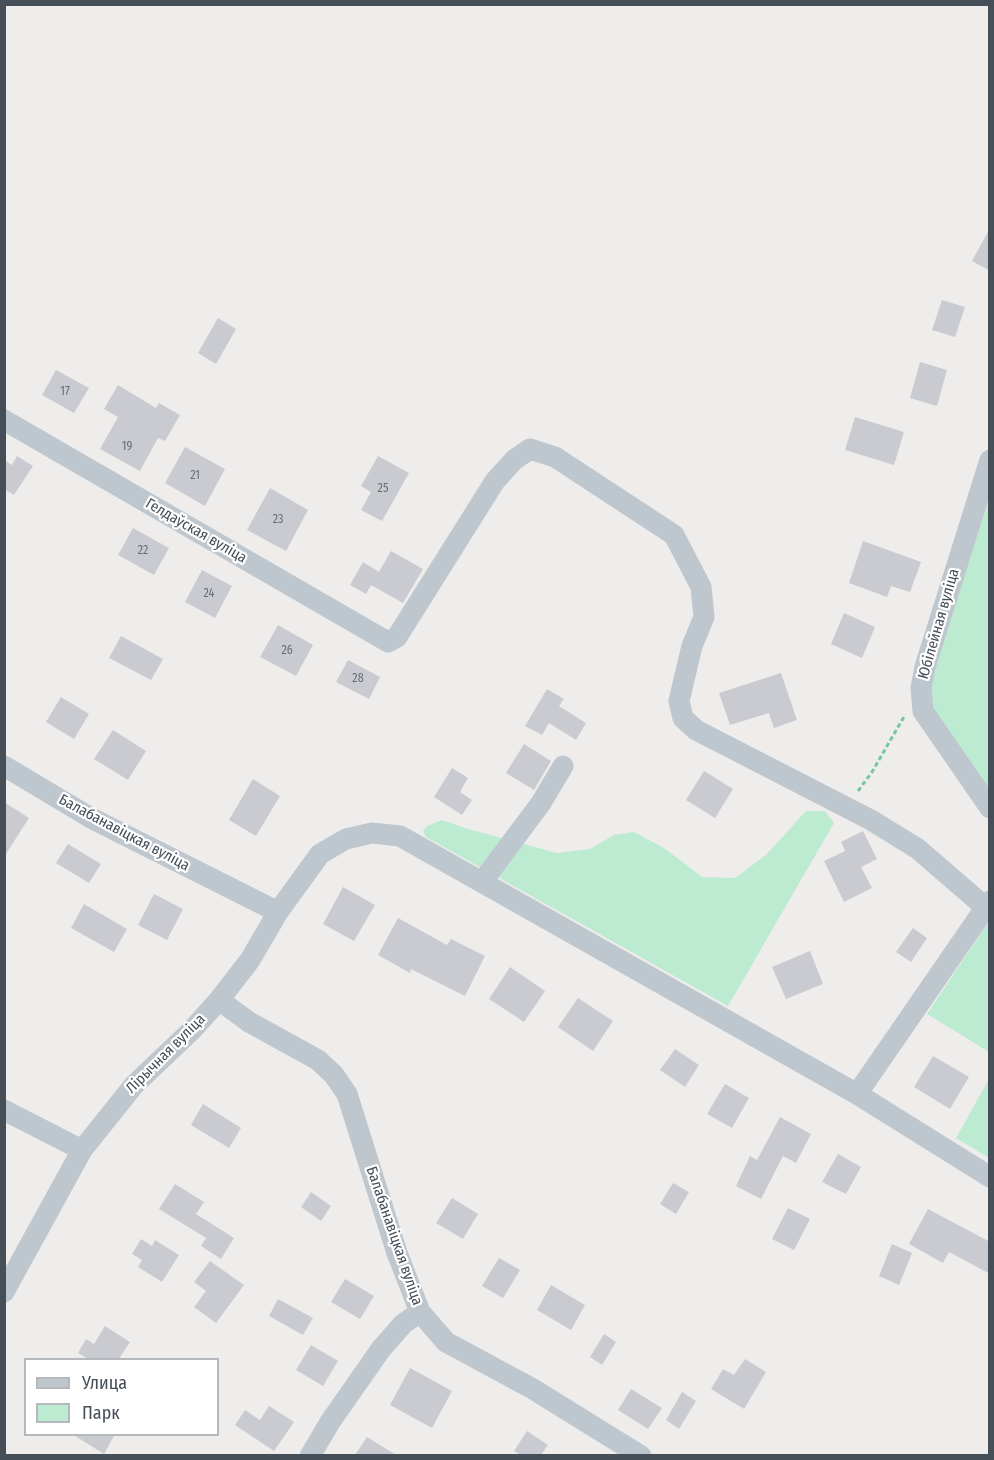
<!DOCTYPE html>
<meta charset="utf-8">
<style>
body{margin:0}
#map{position:relative;width:994px;height:1460px;overflow:hidden;background:#efecec;font-family:"Fira Sans Condensed",sans-serif}
canvas{display:block}
.frame{position:absolute;inset:0;border:6px solid #464e58;pointer-events:none}
.legend{position:absolute;left:24px;top:1358px;width:195px;height:78px;box-sizing:border-box;background:#fff;border:2px solid #b5b8bc;margin:0;padding:8px 10px;list-style:none;font-size:18px;color:#464e58}
.legend li{display:flex;align-items:center;gap:12px;height:30px}
.legend b{width:30px;border:2px solid #b5b8bc}
</style>
<div id="map">
<canvas width="994" height="1460"></canvas>
<div class="frame"></div>
<ul class="legend">
<li><b style="height:8px;background:#bec6ce"></b>Улица</li>
<li><b style="height:16px;background:#bcebd1"></b>Парк</li>
</ul>
</div>
<script>
const context = document.querySelector('canvas').getContext('2d');
context.lineJoin = 'round';
function fillPath(path, color) {
  context.fillStyle = color;
  context.fill(path, 'evenodd');
}
function poly(rows) {
  const path = new Path2D();
  for (const r of rows) {
    path.moveTo(r[0], r[1]);
    for (let i = 2; i < r.length; i += 2) path.lineTo(r[i], r[i + 1]);
  }
  return path;
}
function strokePath(path, color, width, dash) {
  context.strokeStyle = color;
  context.lineWidth = width;
  context.lineCap = dash ? 'butt' : 'round';
  context.setLineDash(dash || []);
  context.stroke(path);
}
function write(font, color, halo, rows, align = 'center') {
  context.font = font + ' "Fira Sans Condensed",sans-serif';
  context.lineWidth = 4.5;
  context.setLineDash([]);
  context.textBaseline = 'middle';
  context.strokeStyle = halo;
  context.fillStyle = color;
  for (const [text, x, y, turn = 0] of rows) {
    context.save();
    context.translate(x, y);
    context.rotate((+turn || 0) * Math.PI / 180);
    context.textAlign = isNaN(turn) ? turn : align;
    if (halo) context.strokeText(text, 0, 0);
    context.fillText(text, 0, 0);
    context.restore();
  }
}
const green = poly([
 [989,499,989,796,933,711,931,688,935,662],
 [806,811,825,811,834,823,728,1006,426,837,423,831,427,826,442,820,468,829,557,853,590,849,614,835,634,832,664,848,702,877,735,878,766,855],
 [989,921,989,1052,927,1014],
 [989,1079,989,1158,956,1138]
]);
const building = poly([
 [990,228,990,271,972,261],
 [942,300,965,307,955,337,932,330],
 [218,318,236,329,216,364,198,353],
 [920,362,947,370,937,406,910,398],
 [56,370,89,388,74,413,42,395],
 [118,385,156,408,159,403,180,415,165,441,158,438,140,471,100,449,118,417,104,409],
 [855,417,904,432,894,465,845,450],
 [185,447,225,469,205,506,165,483],
 [17,456,33,466,14,495,4,489,4,460,12,465],
 [378,456,409,473,382,521,361,510,371,492,361,486],
 [270,488,308,510,286,551,247,530],
 [133,528,169,548,154,575,118,555],
 [863,541,921,562,910,592,891,586,887,597,849,583],
 [391,551,423,569,403,603,371,585,366,594,350,585,363,562,379,572],
 [202,570,232,586,215,618,185,602],
 [844,613,875,627,862,658,831,644],
 [278,625,313,645,296,676,260,657],
 [121,636,163,659,151,680,109,658],
 [348,660,380,677,369,699,336,682],
 [781,673,797,720,774,728,769,713,730,725,719,693],
 [547,689,564,699,559,706,586,723,576,740,549,723,542,735,525,726],
 [61,697,89,714,74,739,46,722],
 [113,730,146,751,128,780,94,759],
 [524,744,551,761,534,790,506,773],
 [452,768,468,778,460,792,472,800,462,815,434,797],
 [704,771,733,789,715,818,686,800],
 [253,779,280,796,256,836,229,820],
 [4,802,29,818,4,857],
 [863,831,877,859,861,867,872,888,844,902,824,861,845,851,841,842],
 [68,844,101,864,89,883,56,863],
 [343,887,375,905,354,941,323,924],
 [154,894,183,909,167,940,138,925],
 [84,904,127,929,114,952,71,928],
 [398,918,447,945,451,939,485,956,465,996,411,969,410,973,378,955],
 [913,928,927,938,911,962,896,952],
 [810,951,823,984,786,999,772,967],
 [510,967,545,991,524,1022,489,999],
 [578,998,613,1021,593,1051,558,1027],
 [675,1049,699,1065,685,1087,660,1070],
 [933,1056,969,1077,950,1109,914,1087],
 [725,1084,749,1098,732,1128,707,1114],
 [203,1104,241,1128,229,1148,191,1125],
 [780,1117,811,1134,796,1163,783,1156,761,1199,736,1186,750,1156,757,1160],
 [838,1154,861,1167,846,1194,822,1182],
 [673,1183,689,1192,676,1214,660,1204],
 [175,1184,204,1202,196,1214,234,1238,221,1259,201,1246,206,1238,159,1209],
 [311,1192,331,1206,321,1221,301,1207],
 [452,1198,478,1214,463,1239,436,1223],
 [788,1208,810,1219,794,1250,772,1239],
 [928,1209,990,1242,990,1274,949,1252,943,1263,909,1244],
 [141,1239,152,1246,155,1240,179,1255,162,1282,138,1267,142,1260,132,1254],
 [892,1244,912,1253,899,1285,879,1276],
 [499,1258,520,1270,503,1298,482,1286],
 [210,1261,244,1285,216,1323,194,1307,206,1291,194,1282],
 [345,1279,374,1296,360,1319,331,1302],
 [551,1285,585,1305,571,1330,537,1310],
 [278,1299,313,1318,303,1335,269,1316],
 [105,1326,130,1342,119,1359,88,1359,78,1353,86,1339,94,1344],
 [604,1334,616,1342,602,1365,590,1357],
 [311,1345,338,1361,323,1386,296,1370],
 [745,1359,766,1372,744,1409,711,1389,723,1369,734,1375],
 [410,1368,452,1391,432,1428,390,1405],
 [631,1389,662,1408,648,1429,618,1410],
 [682,1392,696,1401,679,1429,666,1420],
 [269,1406,294,1422,274,1451,235,1425,245,1410,260,1420],
 [527,1431,548,1445,541,1455,521,1455,514,1451],
 [72,1434,115,1434,104,1454],
 [367,1437,396,1455,355,1455]
]);
const path = poly([
 [858,791,872,772,905,715]
]);
const minor = poly([
 [4,420,388,642,397,637,495,481,514,460,530,449,555,457,674,535,701,587,704,617,692,646,679,701,683,718,696,730,871,820,918,849,985,907],
 [990,460,925,667,921,688,923,711,990,808],
 [4,766,91,818,278,912],
 [482,882,541,803,563,766],
 [219,1000,249,1022,318,1060,334,1075,347,1094,397,1253,420,1312,446,1342,533,1389,641,1456],
 [857,1094,990,901],
 [4,1110,82,1150],
 [4,1292,82,1150,134,1085,192,1030,219,1000,250,960,278,912,320,854,346,839,372,833,400,836,857,1094,990,1177],
 [310,1456,330,1422,381,1349,403,1324,420,1312]
]);
const numberNames = [
 ["17",65,392],
 ["19",127,447],
 ["21",195,476],
 ["25",383,489],
 ["23",278,520],
 ["22",143,551],
 ["24",209,594],
 ["26",287,651],
 ["28",358,679]
];
const streetNames = [
 ["Гелдаўская вуліца",196,531,30],
 ["Юбілейная вуліца",939,624,-74],
 ["Балабанавіцкая вуліца",124,833,28],
 ["Лірычная вуліца",166,1054,-45],
 ["Балабанавіцкая вуліца",394,1236,71]
];
fillPath(green, '#bcebd1');
fillPath(building, '#cacbd1');
strokePath(path, '#76c7a4', 3, [4.5, 3]);
strokePath(minor, '#bec6ce', 21);
write('12px', '#676d76', null, numberNames);
write('15px', '#464e58', '#fff', streetNames);
</script>
